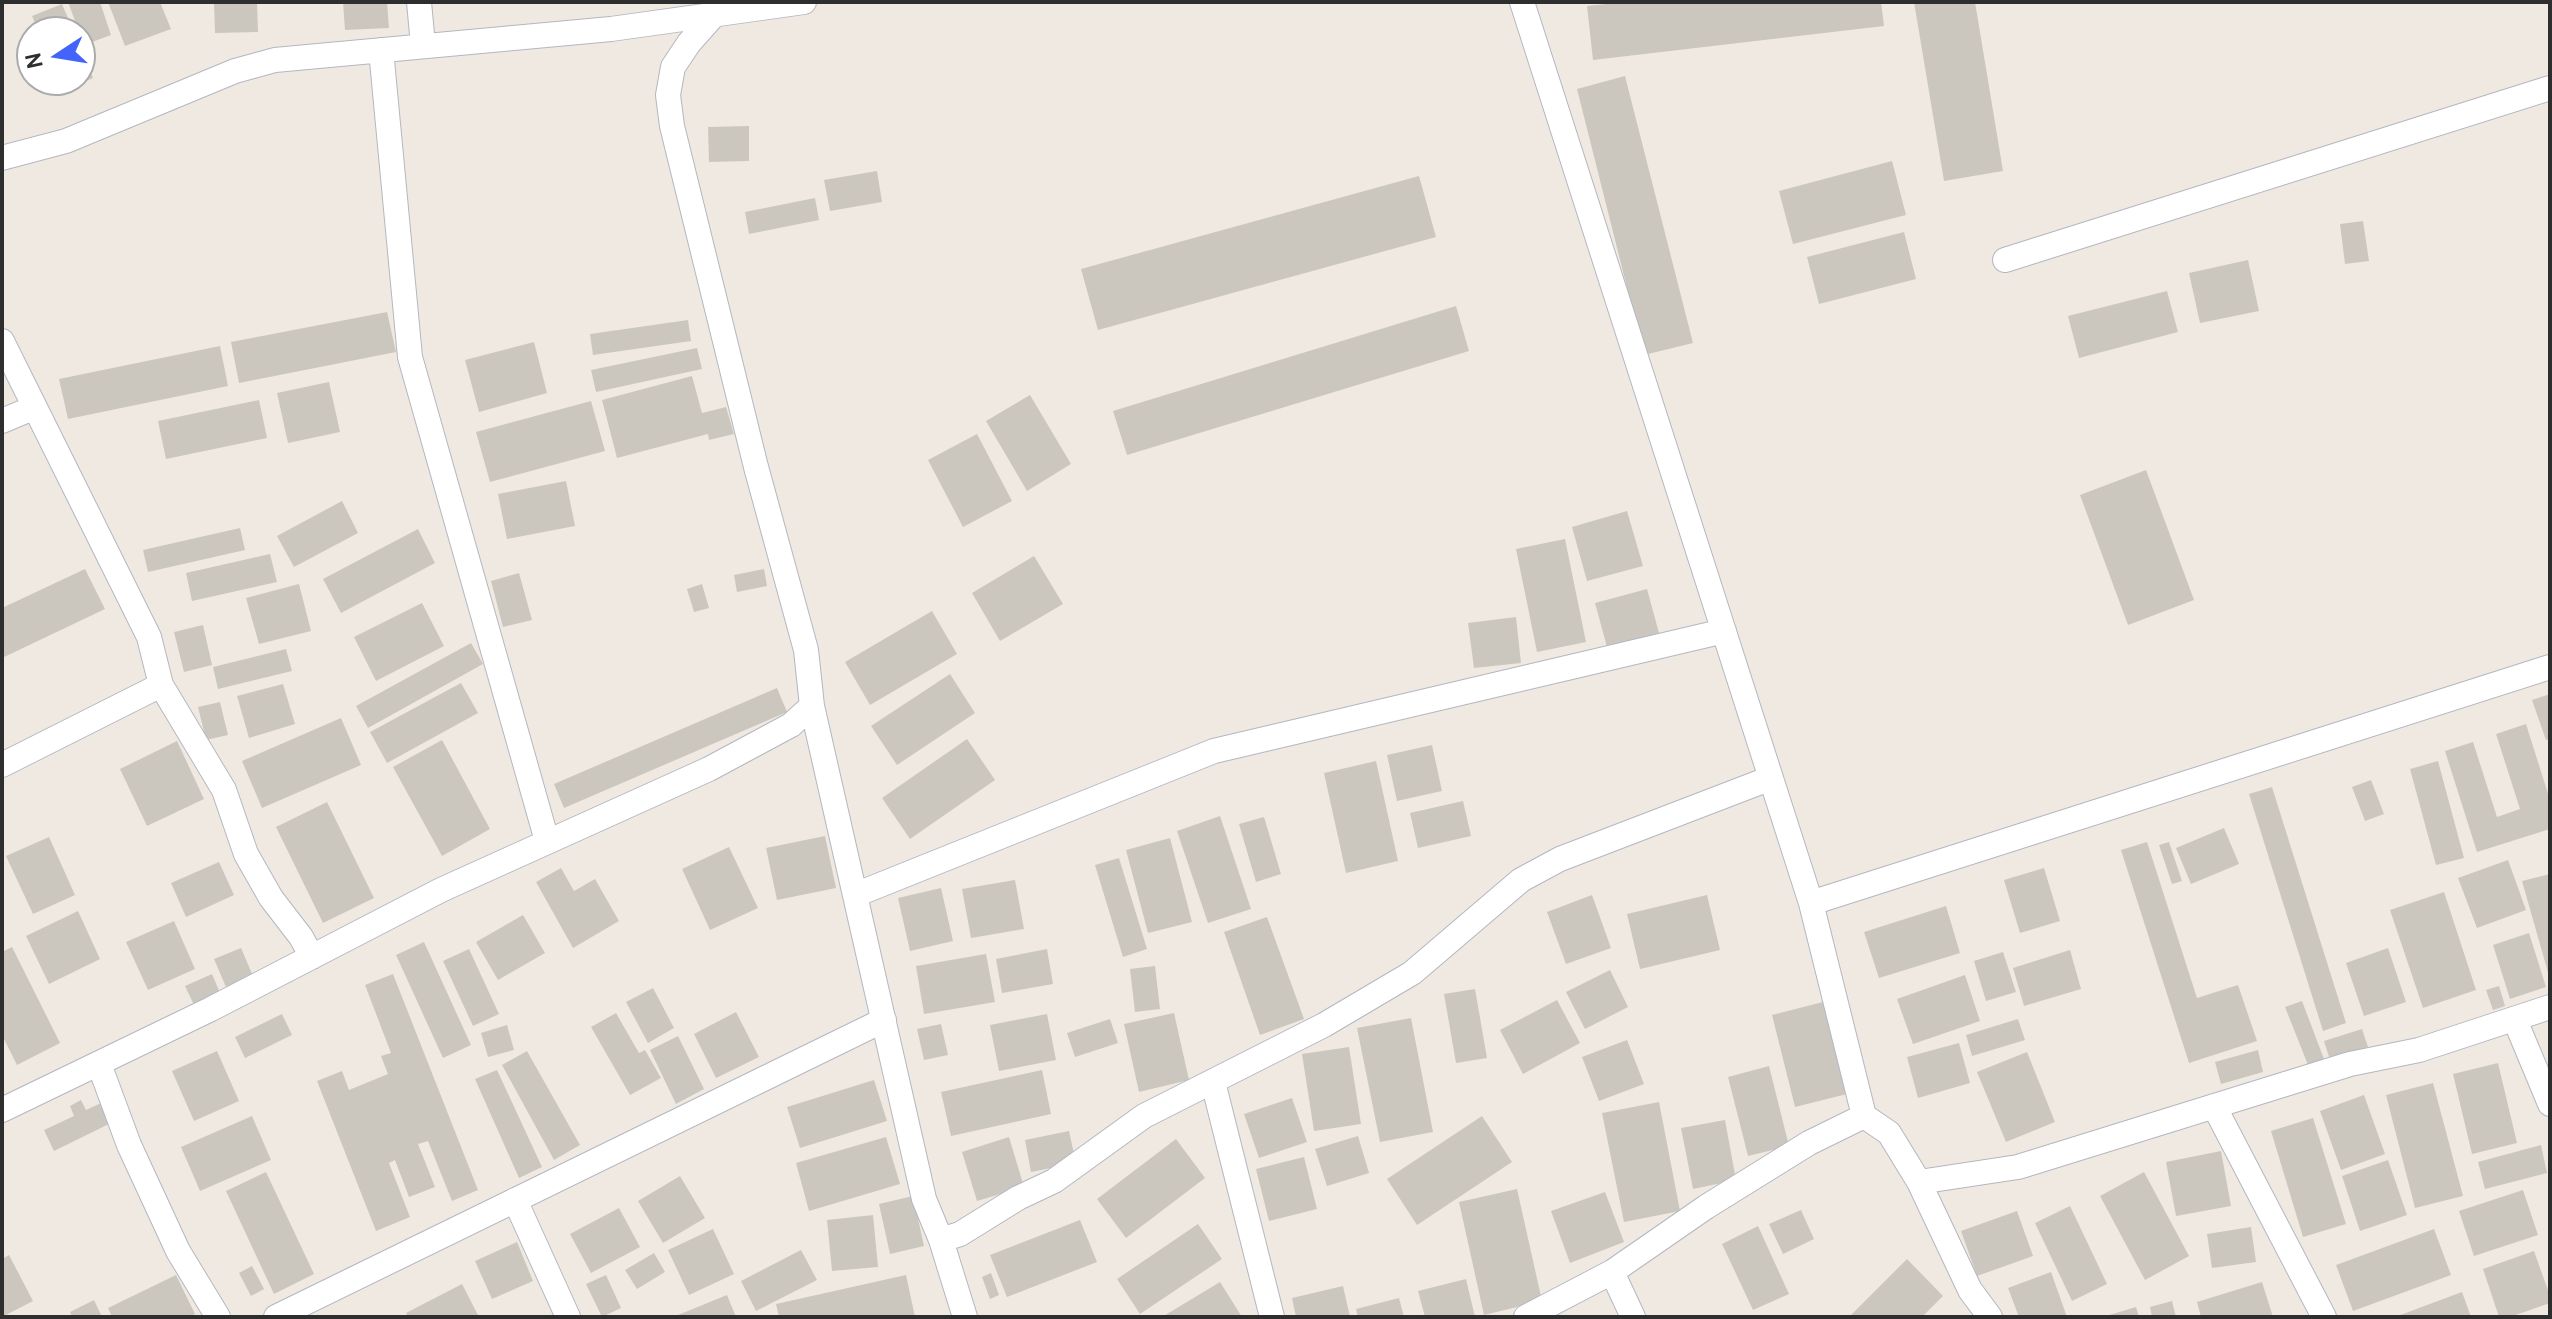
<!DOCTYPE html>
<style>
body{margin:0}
#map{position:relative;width:2552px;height:1319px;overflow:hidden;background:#efe9e1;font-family:Cabin,sans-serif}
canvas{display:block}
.frame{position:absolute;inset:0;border:4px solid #2e2e2e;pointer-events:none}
.north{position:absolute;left:16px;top:16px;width:80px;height:80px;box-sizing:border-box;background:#fff;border:2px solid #ababab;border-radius:50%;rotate:258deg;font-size:22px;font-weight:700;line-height:32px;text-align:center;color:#2e2e2e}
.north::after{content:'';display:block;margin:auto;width:28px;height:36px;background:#4264fb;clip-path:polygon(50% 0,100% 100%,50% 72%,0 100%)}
</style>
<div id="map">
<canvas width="2552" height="1319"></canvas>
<div class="frame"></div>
<div class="north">N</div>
</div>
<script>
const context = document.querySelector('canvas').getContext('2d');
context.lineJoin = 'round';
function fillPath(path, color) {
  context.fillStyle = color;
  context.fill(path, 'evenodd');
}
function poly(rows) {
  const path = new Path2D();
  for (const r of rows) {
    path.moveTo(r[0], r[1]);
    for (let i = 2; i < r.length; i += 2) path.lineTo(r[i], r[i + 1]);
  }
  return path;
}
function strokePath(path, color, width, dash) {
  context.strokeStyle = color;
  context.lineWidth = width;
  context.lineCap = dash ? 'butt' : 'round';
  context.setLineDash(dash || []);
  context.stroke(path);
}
const building = poly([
 [68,2,100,2,111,35,84,45],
 [108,2,160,2,171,29,125,46],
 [214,2,257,2,258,32,215,33],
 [343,2,387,2,389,28,345,30],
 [1625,2,1881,2,1884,26,1593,60,1587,6],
 [1914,2,1975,2,2003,171,1944,181],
 [62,4,74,32,39,32,32,16],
 [80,47,93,78,64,91,59,80,80,80],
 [1625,76,1693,343,1644,355,1577,89],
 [749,126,749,161,709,162,708,127],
 [1892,161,1906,215,1793,244,1779,191],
 [877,171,882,202,830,211,824,180],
 [1419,176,1436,237,1098,330,1081,269],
 [815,198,819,220,749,234,745,212],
 [2363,221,2369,261,2345,264,2340,224],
 [1904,232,1916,279,1819,304,1807,257],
 [2248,260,2259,311,2200,323,2189,273],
 [2167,291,2178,332,2079,358,2068,316],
 [1456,306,1469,351,1127,455,1113,411],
 [387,312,396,352,239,383,231,342],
 [688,320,691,341,593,355,590,334],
 [534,342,547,393,479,412,465,360],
 [220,346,228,386,68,419,59,379],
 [697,348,702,369,596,392,591,370],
 [692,376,702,413,726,407,734,434,709,440,708,434,617,458,602,400],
 [329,382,340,432,288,443,277,393],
 [1030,395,1071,464,1027,491,986,421],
 [259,400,267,438,166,459,158,421],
 [591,401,605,451,490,482,476,432],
 [977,434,1012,501,963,527,928,460],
 [2146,470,2194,600,2128,625,2080,495],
 [566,481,575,526,507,539,498,494],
 [342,501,358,533,294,567,277,536],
 [1627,511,1643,566,1587,581,1572,527],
 [240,528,245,550,148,572,143,550],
 [418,529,435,563,341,613,323,579],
 [1565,539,1586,642,1537,652,1516,549],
 [270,554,277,582,192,601,186,573],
 [1034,556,1063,604,1000,641,972,593],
 [85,569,105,609,2,658,2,608],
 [764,569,767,586,737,592,734,575],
 [519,573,532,620,503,627,491,581],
 [299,584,311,631,259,644,246,598],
 [702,584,709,608,694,612,687,589],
 [1647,589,1659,633,1607,647,1595,603],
 [422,603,444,646,376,681,354,637],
 [932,611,957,654,870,705,845,662],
 [1516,617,1521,663,1474,668,1468,623],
 [203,625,212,665,184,672,174,632],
 [471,643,483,664,368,728,356,706],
 [286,649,292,671,218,689,213,667],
 [950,674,975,713,897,765,871,726],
 [461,683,478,713,387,763,370,732],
 [283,684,295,724,249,738,237,696],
 [777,688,787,712,564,808,554,784],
 [2550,694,2550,739,2546,740,2532,700],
 [220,702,228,735,206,740,198,707],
 [341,718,361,765,262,808,242,761],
 [2526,724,2550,800,2550,829,2477,852,2445,751,2473,742,2497,817,2520,809,2496,734],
 [967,739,995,780,910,839,882,798],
 [442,740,490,829,442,856,393,767],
 [177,741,204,799,147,826,120,769],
 [1432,745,1442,791,1397,801,1387,755],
 [1376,761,1398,861,1346,873,1324,773],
 [2438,761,2464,858,2436,865,2410,769],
 [2371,780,2384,814,2365,821,2352,787],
 [2272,787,2346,1023,2323,1031,2249,794],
 [1463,801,1471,836,1418,848,1410,813],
 [327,802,374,898,323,923,276,827],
 [1220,816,1251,909,1208,923,1177,831],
 [1264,817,1281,874,1256,882,1239,824],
 [2224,828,2239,864,2191,884,2176,848],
 [825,836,836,888,777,900,766,848],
 [49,837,75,895,33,914,6,856],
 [1170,838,1192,922,1148,933,1126,850],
 [2147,842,2197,998,2238,985,2257,1041,2189,1063,2121,850],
 [2169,842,2182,881,2172,884,2159,845],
 [729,847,758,908,710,930,682,869],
 [1119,858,1147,949,1123,957,1095,865],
 [2508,860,2526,910,2477,928,2458,878],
 [219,862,234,895,186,917,171,883],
 [561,868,574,891,595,879,619,921,573,948,536,882],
 [2044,868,2060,921,2020,933,2004,880],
 [2550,874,2550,976,2549,976,2522,881],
 [1015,880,1024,929,971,938,962,889],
 [941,888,953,941,910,951,898,898],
 [2444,892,2476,990,2423,1008,2390,910],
 [1592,895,1611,948,1566,964,1547,912],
 [1707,895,1720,950,1640,969,1627,914],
 [1946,906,1960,953,1879,978,1864,932],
 [78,911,100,959,49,984,26,936],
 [523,915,545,953,498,980,476,942],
 [1267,917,1304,1019,1260,1035,1224,932],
 [174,921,195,969,148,990,126,942],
 [2529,933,2546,987,2510,999,2493,945],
 [424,942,471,1045,443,1058,396,955],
 [12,947,60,1043,17,1065,2,1035,2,952],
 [241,948,253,976,226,987,214,959],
 [2388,948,2406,1002,2364,1016,2346,963],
 [469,949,499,1014,473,1026,443,961],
 [1047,949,1053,984,1002,993,996,959],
 [2070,950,2081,989,2024,1006,2013,968],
 [2003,952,2016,992,1986,1001,1974,961],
 [986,954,995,1002,924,1014,916,966],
 [1155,966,1160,1009,1135,1012,1130,969],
 [1610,970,1628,1007,1585,1029,1566,992],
 [212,974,220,993,194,1005,185,986],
 [393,974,478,1190,452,1201,428,1141,418,1144,435,1187,409,1197,395,1160,389,1163,410,1217,376,1231,317,1081,342,1071,349,1090,388,1074,381,1056,391,1053,365,985],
 [1965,975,1980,1021,1913,1044,1897,999],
 [2499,986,2505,1006,2493,1010,2486,990],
 [653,988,674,1028,648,1043,626,1002],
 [1475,989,1487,1058,1456,1063,1444,994],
 [1557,1000,1580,1043,1523,1074,1500,1030],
 [2302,1001,2324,1059,2308,1065,2285,1007],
 [1823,1002,1847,1094,1795,1107,1772,1015],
 [736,1012,759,1057,716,1078,694,1034],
 [616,1013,639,1053,645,1050,661,1078,630,1095,591,1027],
 [1174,1013,1189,1080,1139,1092,1124,1024],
 [282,1014,292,1035,245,1058,235,1037],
 [1047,1014,1056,1060,999,1071,990,1025],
 [1411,1018,1433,1132,1380,1142,1357,1028],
 [1110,1019,1118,1043,1075,1057,1067,1033],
 [2018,1019,2025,1040,1972,1056,1966,1035],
 [941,1024,948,1055,924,1060,917,1029],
 [507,1025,514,1050,488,1057,481,1033],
 [2362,1029,2368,1047,2330,1060,2324,1041],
 [678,1036,704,1089,676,1104,650,1050],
 [1627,1040,1644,1084,1599,1101,1582,1057],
 [1959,1043,1970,1083,1918,1098,1907,1057],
 [1349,1047,1361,1124,1314,1131,1302,1054],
 [2258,1050,2263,1072,2221,1084,2215,1062],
 [217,1051,239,1101,194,1121,172,1071],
 [527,1051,580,1145,554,1160,502,1065],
 [2027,1052,2055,1122,2006,1142,1977,1072],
 [2498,1063,2517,1143,2472,1154,2453,1074],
 [1769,1066,1789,1146,1748,1156,1728,1077],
 [497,1070,542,1167,519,1178,475,1079],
 [1042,1070,1051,1114,951,1136,941,1092],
 [874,1080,887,1121,800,1148,787,1107],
 [2433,1083,2463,1196,2415,1208,2386,1095],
 [2364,1095,2385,1154,2341,1170,2320,1111],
 [1292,1098,1307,1142,1259,1158,1244,1114],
 [81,1100,86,1110,101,1103,111,1123,54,1151,44,1130,74,1116,70,1106],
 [1659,1102,1680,1211,1624,1222,1602,1113],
 [252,1116,271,1160,200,1191,181,1147],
 [1482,1116,1512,1162,1417,1225,1387,1179],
 [2313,1118,2346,1224,2303,1237,2271,1131],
 [1725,1120,1736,1180,1693,1189,1681,1128],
 [1069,1131,1076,1163,1031,1172,1025,1140],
 [1358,1136,1369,1173,1327,1186,1315,1149],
 [886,1137,900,1184,809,1211,796,1163],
 [1009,1137,1024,1187,977,1201,962,1152],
 [1176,1139,1205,1178,1126,1238,1097,1199],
 [2541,1145,2547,1173,2485,1189,2478,1162],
 [2221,1151,2231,1206,2176,1216,2166,1162],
 [1304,1157,1317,1209,1269,1221,1256,1169],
 [2388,1160,2407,1215,2360,1231,2342,1176],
 [266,1172,314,1274,274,1294,226,1191],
 [2144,1172,2189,1256,2145,1280,2100,1196],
 [680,1176,705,1218,663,1243,638,1201],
 [1517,1189,1542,1301,1484,1315,1459,1202],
 [2523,1190,2538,1235,2474,1256,2459,1211],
 [1605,1192,1624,1242,1570,1263,1551,1211],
 [913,1196,924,1246,890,1254,879,1204],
 [2070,1206,2107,1284,2072,1301,2035,1223],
 [619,1208,640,1247,591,1273,570,1234],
 [1801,1210,1814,1239,1783,1254,1769,1224],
 [2017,1211,2033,1256,1977,1276,1961,1231],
 [873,1215,878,1267,832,1271,827,1220],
 [1080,1220,1097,1262,1007,1297,990,1255],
 [1198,1224,1222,1259,1140,1314,1117,1279],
 [1758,1226,1789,1294,1753,1310,1722,1244],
 [2251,1227,2256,1262,2212,1268,2207,1234],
 [713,1229,734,1274,689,1295,668,1250],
 [2434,1229,2451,1275,2353,1311,2336,1265],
 [517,1242,533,1281,492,1299,475,1261],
 [801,1250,817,1280,756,1311,741,1281],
 [2534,1251,2550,1296,2550,1303,2510,1317,2499,1317,2483,1269],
 [654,1253,665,1272,637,1289,625,1270],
 [9,1255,33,1301,2,1317,2,1259],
 [1907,1259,1943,1296,1922,1317,1849,1317],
 [252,1266,264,1289,251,1296,239,1273],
 [2051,1272,2067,1317,2019,1317,2008,1288],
 [991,1273,999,1295,990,1299,982,1277],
 [176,1275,195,1314,189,1317,112,1317,108,1308],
 [606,1275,621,1308,602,1317,586,1284],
 [906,1275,915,1317,779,1317,776,1304],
 [1466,1279,1475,1317,1425,1317,1418,1291],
 [1220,1282,1242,1317,1162,1317],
 [2262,1282,2273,1317,2201,1317,2197,1302],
 [462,1284,479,1317,408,1317,406,1313],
 [1343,1286,1350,1317,1296,1317,1292,1298],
 [2462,1292,2471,1317,2395,1317],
 [727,1295,736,1317,679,1317,678,1315],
 [1399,1298,1404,1317,1358,1317,1356,1309],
 [94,1300,102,1317,72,1317,70,1312],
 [2172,1301,2176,1317,2152,1317,2150,1307],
 [2136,1307,2139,1317,2106,1317,2106,1316]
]);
const minor = poly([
 [419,2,423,45],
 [1522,2,1811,903,1864,1116,1889,1133,1919,1182,1970,1290,1990,1317],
 [713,16,689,43,673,67,668,95,672,126,756,467,806,650,812,706,924,1199,941,1240,965,1317],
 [381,50,410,357,547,841],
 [2,158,66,141,235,71,275,60,611,29,804,2],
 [2005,260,2550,88],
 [2,341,149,637,161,685,224,790,246,854,271,898,301,937,312,957],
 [2,421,33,408],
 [2,765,161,685],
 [855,895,1214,751,1724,631],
 [1811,903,2550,667],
 [2515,1020,2550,1104],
 [99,1064,129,1145,178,1251,218,1317],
 [1213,1082,1272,1317],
 [2214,1106,2324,1317],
 [2,1110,211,1009,441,890,709,769,791,725,812,706],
 [1919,1182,2018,1167,2350,1064,2419,1050,2550,1007],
 [515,1200,568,1317],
 [941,1240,960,1234,1018,1198,1054,1181,1144,1116,1324,1025,1412,973,1521,880,1560,859,1771,778],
 [1612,1272,1633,1317],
 [276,1317,884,1020],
 [1526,1317,1612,1272,1706,1207,1809,1143,1864,1116]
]);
fillPath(building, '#cbc7bf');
strokePath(minor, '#b4b7c1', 26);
strokePath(minor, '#fff', 24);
</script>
